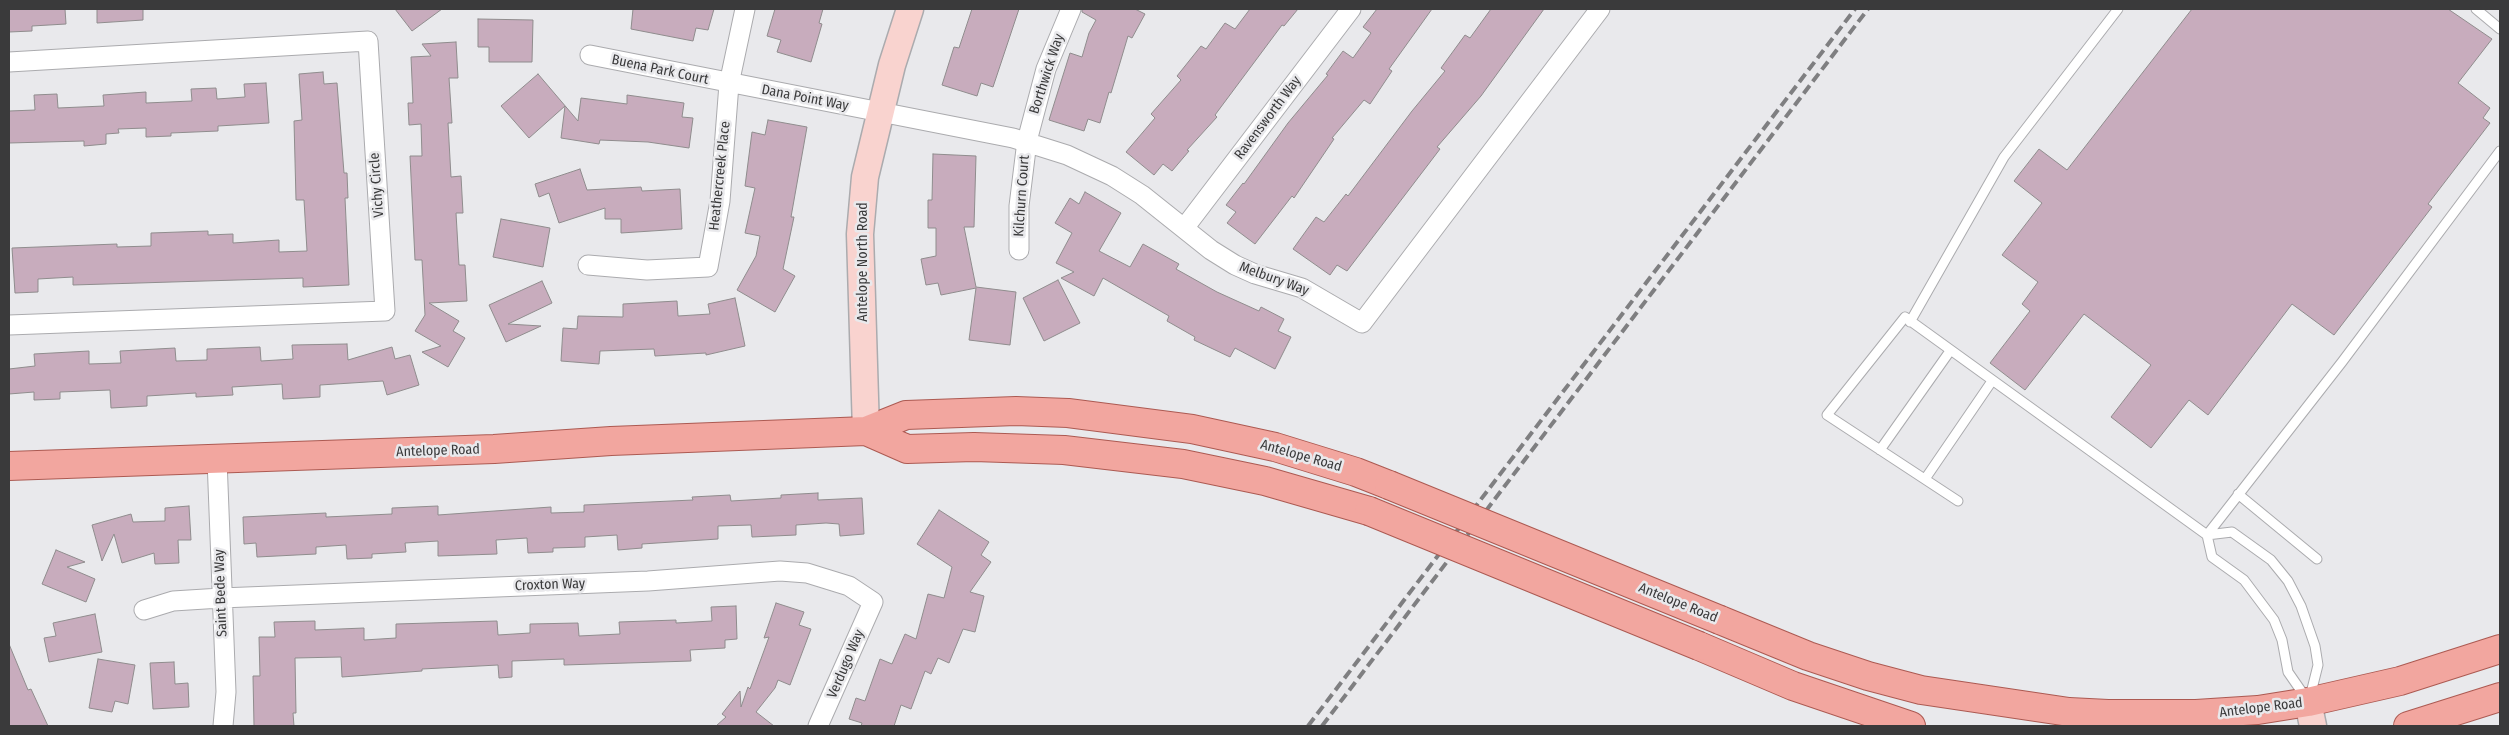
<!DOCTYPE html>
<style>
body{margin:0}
#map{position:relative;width:2509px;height:735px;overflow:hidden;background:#e9e9ec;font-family:"Fira Sans Condensed",sans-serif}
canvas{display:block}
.frame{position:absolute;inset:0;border:10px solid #3a3a3b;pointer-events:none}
</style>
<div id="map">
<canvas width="2509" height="735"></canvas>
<div class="frame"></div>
</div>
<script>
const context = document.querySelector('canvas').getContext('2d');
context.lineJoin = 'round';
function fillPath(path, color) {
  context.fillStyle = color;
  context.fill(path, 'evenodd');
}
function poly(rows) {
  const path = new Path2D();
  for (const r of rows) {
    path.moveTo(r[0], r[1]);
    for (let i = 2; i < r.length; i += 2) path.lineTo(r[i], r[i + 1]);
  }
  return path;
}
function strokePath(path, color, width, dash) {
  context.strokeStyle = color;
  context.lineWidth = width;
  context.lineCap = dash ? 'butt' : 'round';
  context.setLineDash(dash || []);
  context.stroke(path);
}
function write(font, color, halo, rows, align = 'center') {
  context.font = font + ' "Fira Sans Condensed",sans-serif';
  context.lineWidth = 5;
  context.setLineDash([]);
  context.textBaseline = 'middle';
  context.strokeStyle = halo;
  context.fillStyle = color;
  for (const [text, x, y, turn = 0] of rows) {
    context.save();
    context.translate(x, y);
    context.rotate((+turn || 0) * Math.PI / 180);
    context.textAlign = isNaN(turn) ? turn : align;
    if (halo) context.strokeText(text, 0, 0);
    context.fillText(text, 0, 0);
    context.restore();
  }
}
const building = poly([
 [9,9,65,9,66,24,32,26,32,31,9,32,9,9],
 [97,9,143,9,143,20,97,23,97,9],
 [395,9,442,9,412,31,395,9],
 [633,9,714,9,708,30,696,28,693,41,631,29,633,9],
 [775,9,823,9,819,23,822,24,811,62,777,52,781,40,767,36,775,9],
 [972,9,1019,9,993,87,981,83,977,96,942,85,954,47,959,48,972,9],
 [1082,9,1135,9,1145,14,1132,38,1128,36,1111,93,1109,92,1100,123,1088,119,1084,131,1049,120,1070,53,1082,57,1089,33,1096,20,1082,12,1082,9],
 [1250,9,1298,9,1284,26,1282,25,1215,115,1217,117,1187,150,1189,151,1172,171,1163,164,1154,175,1126,152,1155,118,1151,114,1181,80,1177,76,1201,46,1206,49,1225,23,1235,29,1250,9],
 [1377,9,1432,9,1389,69,1392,71,1370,104,1364,100,1332,138,1334,139,1294,198,1292,196,1255,244,1227,223,1236,212,1226,205,1243,183,1244,184,1288,123,1328,75,1326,74,1343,51,1353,58,1371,33,1363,27,1377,9],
 [1491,9,1544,9,1481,96,1437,147,1440,149,1347,271,1337,265,1330,275,1293,249,1316,217,1324,222,1346,194,1348,196,1412,111,1445,71,1441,68,1465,35,1470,38,1491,9],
 [2192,9,2448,9,2492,39,2458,83,2490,108,2483,118,2490,123,2428,204,2432,207,2334,335,2292,304,2208,415,2189,400,2151,448,2111,417,2151,365,2084,314,2025,390,1990,363,2030,311,2022,304,2038,282,2002,255,2042,203,2014,181,2039,149,2067,170,2192,9],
 [478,19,533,20,532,62,489,62,489,47,478,47,478,19],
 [456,42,458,78,449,78,452,123,448,123,451,177,461,176,463,213,456,213,459,265,465,265,467,301,429,303,459,321,453,331,465,338,448,367,422,352,441,346,415,331,425,315,422,260,415,260,410,156,422,156,421,124,409,125,408,103,413,103,411,57,431,56,422,44,456,42],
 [323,72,324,84,337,83,344,173,347,173,348,198,345,198,349,285,303,287,303,278,73,285,73,277,38,279,38,292,15,293,12,248,117,244,117,247,151,246,151,233,208,231,208,235,233,234,233,243,279,240,279,252,307,251,304,200,296,200,294,121,302,120,299,74,323,72],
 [538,74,578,121,581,98,627,104,627,95,684,103,682,117,693,118,689,148,648,142,600,140,599,144,561,138,565,106,529,138,501,106,538,74],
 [266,83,269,123,218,126,218,131,171,133,171,136,146,137,146,128,118,129,119,133,106,134,106,144,84,146,84,141,9,143,9,111,35,110,34,95,57,94,58,108,104,106,103,95,146,92,146,103,192,101,191,89,216,88,217,99,245,97,244,84,266,83],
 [768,120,807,127,791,217,794,217,783,269,795,276,775,312,737,290,756,256,760,236,745,233,755,188,745,186,752,132,765,135,768,120],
 [933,154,976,156,974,227,964,227,976,287,1016,292,1010,345,969,340,976,288,941,295,938,283,926,285,921,259,936,256,936,228,928,228,928,200,932,200,933,154],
 [580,169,587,190,641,187,642,191,680,189,682,229,621,233,621,219,605,219,605,208,559,223,549,193,539,197,535,184,580,169],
 [1085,192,1121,213,1099,251,1130,267,1143,244,1179,264,1176,269,1217,292,1259,311,1261,307,1284,319,1278,331,1291,337,1275,369,1235,348,1230,357,1194,340,1195,337,1167,321,1169,316,1103,278,1094,296,1061,278,1074,272,1056,263,1072,233,1055,223,1070,198,1079,204,1085,192],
 [501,219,550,228,543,267,493,257,501,219],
 [1058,280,1080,323,1044,341,1023,298,1058,280],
 [542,281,552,303,508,324,541,326,506,342,489,305,542,281],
 [735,298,745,346,706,355,706,353,655,356,654,349,600,351,599,364,561,361,563,328,577,329,578,316,623,317,623,304,677,301,678,316,710,314,708,304,735,298],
 [347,344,348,360,392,347,395,359,410,355,419,385,387,395,383,381,320,385,320,397,283,399,282,384,232,387,233,395,196,397,196,393,147,396,147,406,111,408,110,390,60,392,60,399,34,400,34,392,9,394,9,369,35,366,34,354,89,351,89,364,121,363,120,351,175,348,176,361,207,360,207,349,260,347,261,361,293,359,292,345,347,344],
 [818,493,818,500,862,498,864,534,840,536,839,524,826,523,796,525,796,535,752,537,751,525,718,526,718,539,642,544,642,548,618,550,617,535,585,537,585,547,553,548,553,552,528,553,527,538,496,540,497,554,438,556,438,541,405,543,406,552,372,554,372,558,347,559,346,545,316,547,316,554,257,557,256,543,244,544,243,517,326,513,326,517,392,514,392,508,438,506,438,515,551,507,551,513,584,512,584,505,693,500,692,497,730,495,731,501,781,498,781,495,818,493],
 [189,506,191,540,178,540,179,563,155,564,154,553,122,563,114,534,102,561,92,525,131,514,133,522,165,521,165,508,189,506],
 [939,510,989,542,981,555,991,562,970,592,984,596,975,632,963,629,949,663,938,658,931,674,925,671,911,709,901,705,894,726,861,726,862,723,849,719,856,698,865,701,880,659,892,664,905,634,916,639,928,594,944,598,952,567,917,544,939,510],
 [56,550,85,562,67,567,95,579,86,602,42,584,56,550],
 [776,603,804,612,799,625,811,629,790,685,778,680,775,688,756,712,774,726,716,726,726,717,722,714,740,691,741,707,748,687,750,689,769,637,764,638,776,603],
 [736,606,737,639,725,640,725,648,690,650,691,661,564,665,564,659,512,661,512,677,499,678,498,665,422,669,422,671,342,677,341,657,295,658,296,713,293,713,294,726,254,726,253,676,260,676,259,637,275,637,274,622,315,621,315,630,364,628,364,640,396,638,396,624,497,621,498,635,530,633,530,624,578,623,579,636,620,634,619,622,676,620,676,623,712,621,711,607,736,606],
 [95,614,102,652,49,662,44,638,56,636,53,623,95,614],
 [9,644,28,690,31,689,48,726,9,726,9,644],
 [98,659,135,665,128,704,115,701,112,712,89,708,98,659],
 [174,662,175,684,188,683,189,707,153,709,150,663,174,662]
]);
const service = poly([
 [2476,9,2500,29],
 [1910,322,2004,157,2118,9],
 [1880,450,1950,351],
 [1925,479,1992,381],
 [2238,494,2317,559],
 [1958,501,1827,415,1905,317,2207,535,2212,557,2244,580,2274,620,2282,640,2288,672,2306,698],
 [2207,535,2342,362,2500,151],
 [2207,535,2232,532,2271,560,2288,581,2301,606,2315,646,2318,665,2310,697]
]);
const minor = poly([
 [590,55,1013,138,1067,155,1112,176,1142,195,1211,250,1235,265,1255,274,1302,288,1362,323,1600,9],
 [9,62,368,41,385,311,9,325],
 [1185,227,1351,9],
 [1019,250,1019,206,1027,141,1046,69,1071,9],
 [588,265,647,270,708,267,720,201,729,84,745,9],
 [217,459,226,692,223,726],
 [144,610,173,601,221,598,648,581,780,571,807,573,849,586,873,602,818,726]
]);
const secondary = poly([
 [866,431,860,234,865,177,892,65,910,9],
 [2308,702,2313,726]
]);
const primary = poly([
 [866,431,907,449,974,447,1064,450,1183,464,1265,481,1369,511],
 [9,466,494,449,611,441,866,431,906,415,1016,411,1068,413,1192,429,1275,447,1356,472,1389,485],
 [1720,620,1808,656,1868,676,1921,690,2069,712,2108,714,2196,714,2258,710,2308,702,2400,681,2500,649],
 [1699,646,1793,686,1911,726],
 [2408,726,2500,697]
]);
const rail = poly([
 [1308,726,1855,9],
 [1322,726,1868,9]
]);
const primaryBridge = poly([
 [1389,485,1720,620],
 [1369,511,1699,646]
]);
const streetNames = [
 ["Buena Park Court",660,70,12],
 ["Borthwick Way",1047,74,-72],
 ["Dana Point Way",805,98,11],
 ["Ravensworth Way",1268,118,-53],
 ["Heathercreek Place",720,176,-84],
 ["Vichy Circle",377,185,-94],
 ["Kilchurn Court",1022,196,-86],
 ["Antelope North Road",863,262,-90],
 ["Melbury Way",1274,279,20],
 ["Antelope Road",438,451,-2],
 ["Antelope Road",1301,456,16],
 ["Croxton Way",550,585,-2],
 ["Saint Bede Way",221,593,-92],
 ["Antelope Road",1678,603,22],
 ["Verdugo Way",846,664,-67],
 ["Antelope Road",2261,708,-7]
];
fillPath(building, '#c8acbd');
strokePath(building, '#8f8c8d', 1);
strokePath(service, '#ababae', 11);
strokePath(minor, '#ababae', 21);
strokePath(secondary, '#ababae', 29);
strokePath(primary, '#ac5a52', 30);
strokePath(service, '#fff', 9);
strokePath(minor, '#fff', 19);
strokePath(secondary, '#f9d3cf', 26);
strokePath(primary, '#f2a69f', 28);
strokePath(rail, '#7f7f81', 4, [10, 5]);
strokePath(primaryBridge, '#ac5a52', 30, []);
strokePath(primaryBridge, '#f2a69f', 28);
write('14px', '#3a3a3b', '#e9e9ec', streetNames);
</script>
